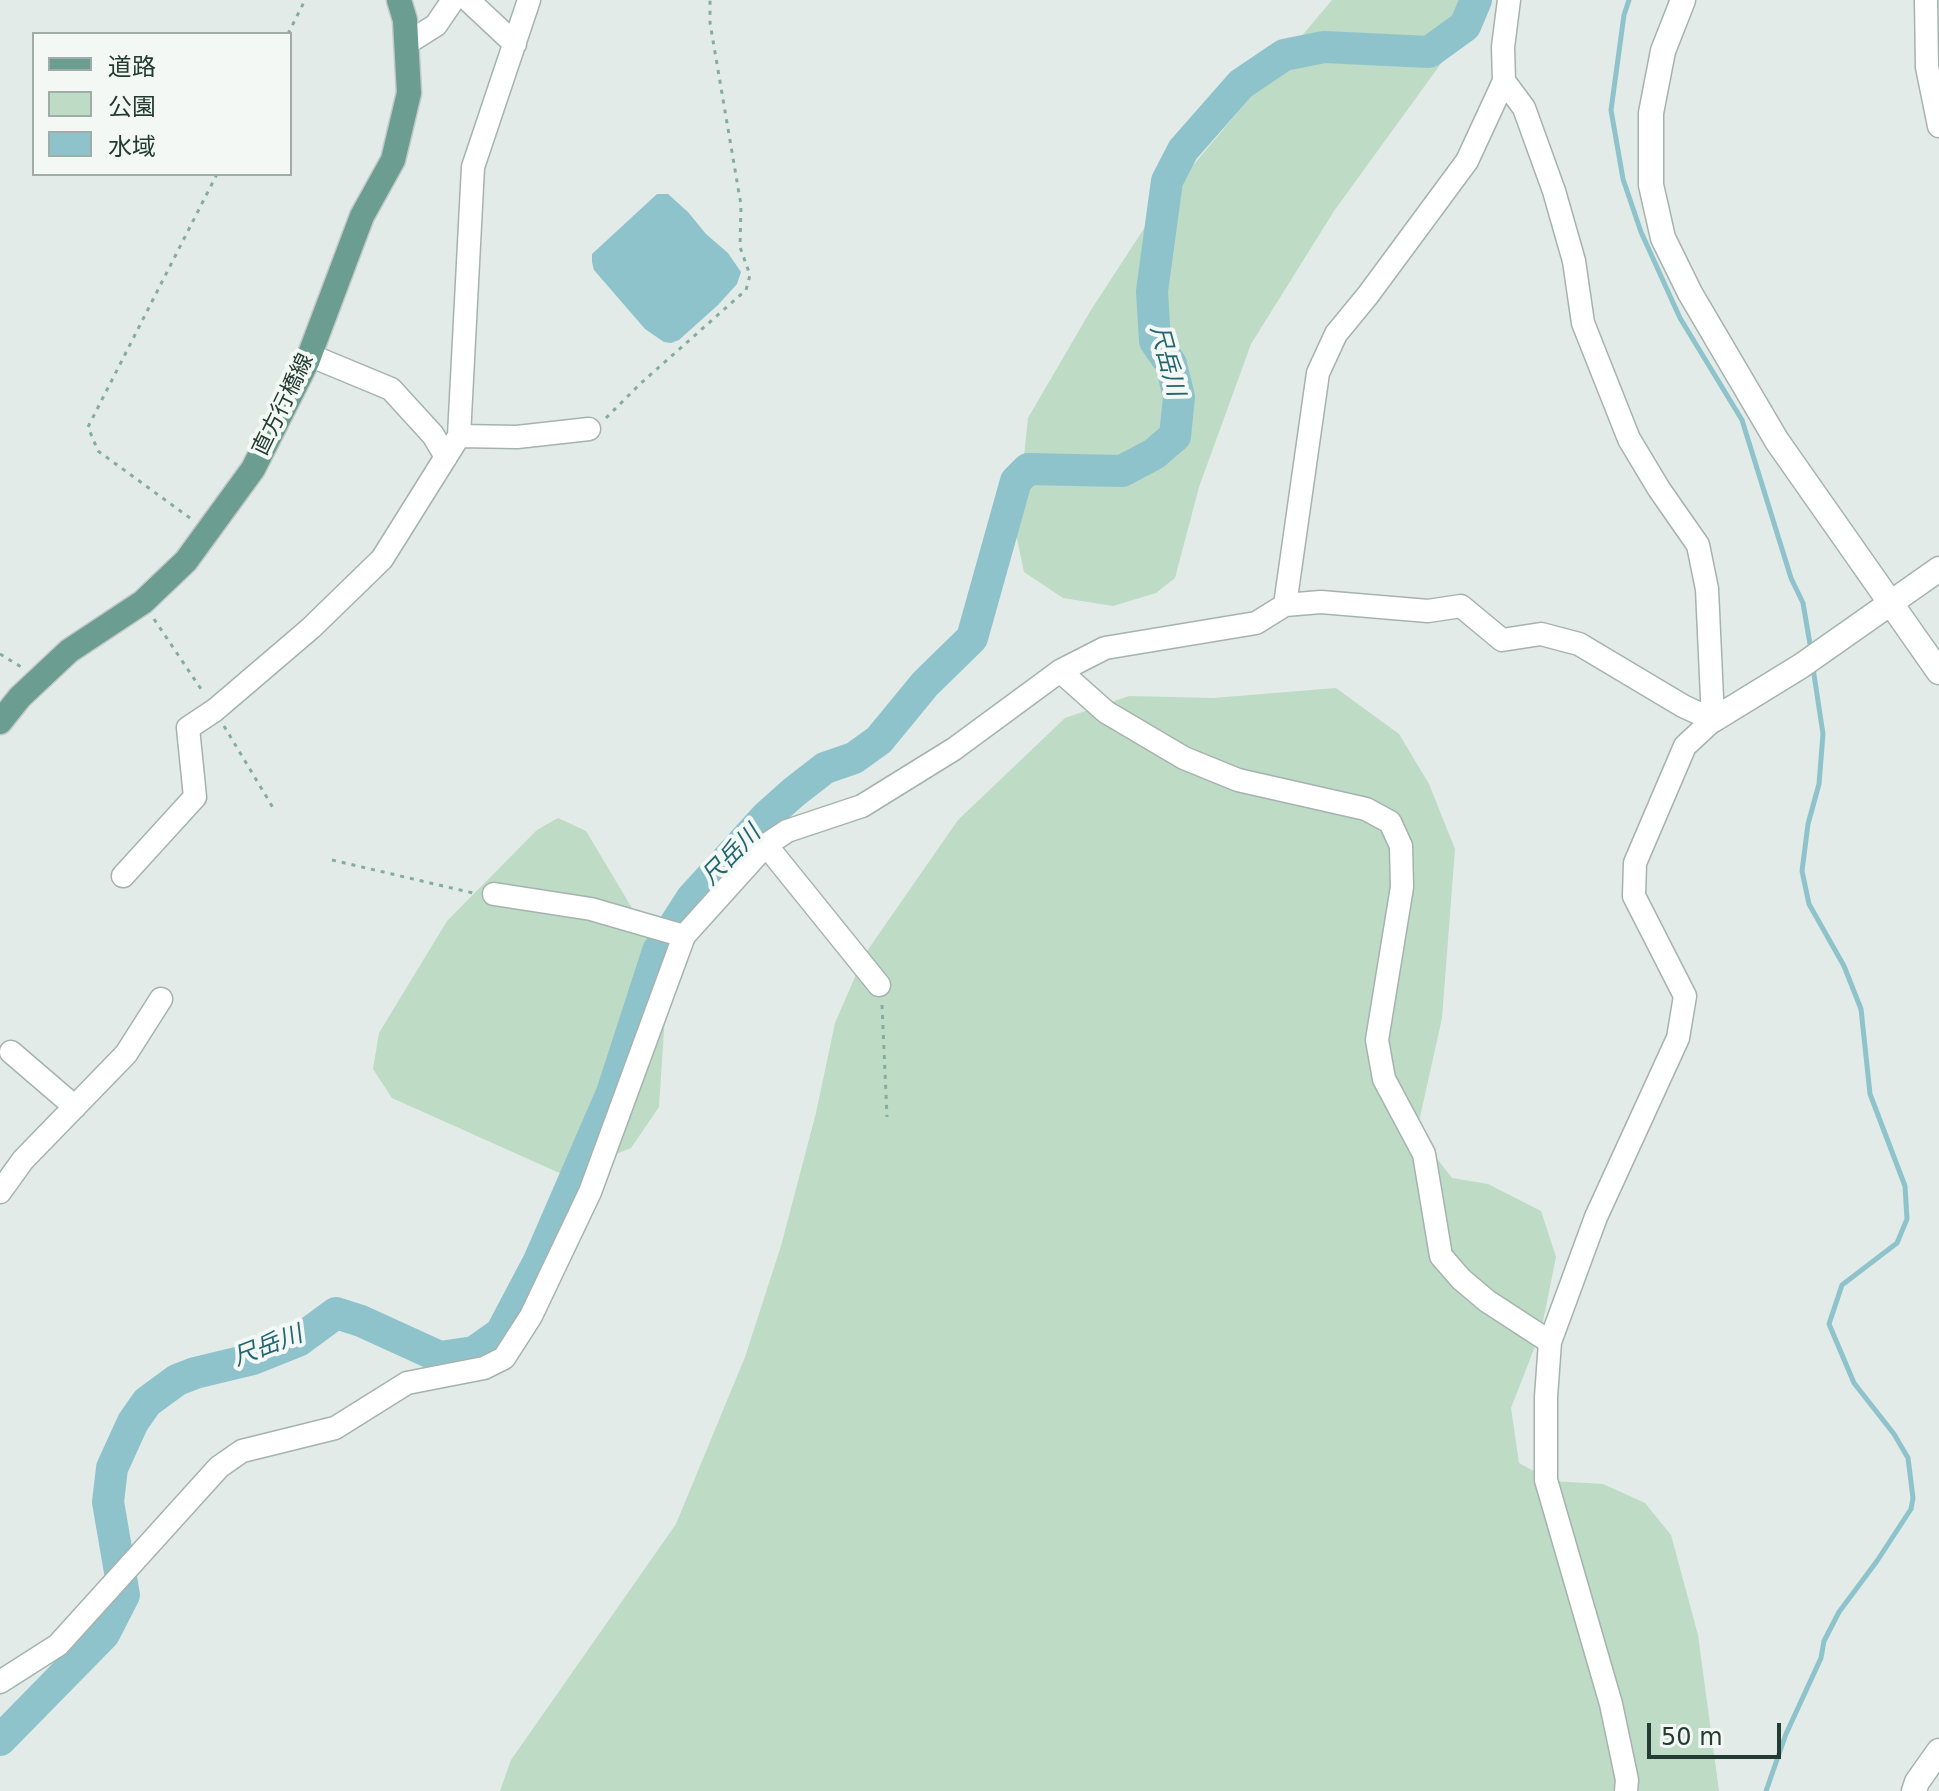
<!DOCTYPE html>
<meta charset="utf-8">
<style>
body{margin:0}
#map{position:relative;width:1939px;height:1791px;overflow:hidden;background:#e2ebe7;font-family:"DejaVu Sans","Noto Sans JP",sans-serif}
canvas{display:block}
.legend{position:absolute;left:32px;top:32px;width:260px;height:144px;box-sizing:border-box;background:#f3f8f5;border:2px solid #a0aca8;margin:0;padding:10px 14px;list-style:none;font-size:24px;color:#243b34}
.legend li{display:flex;align-items:center;gap:16px;height:40px}
.legend b{width:40px;border:2px solid #a0aca8}
.scale{position:absolute;left:1647px;top:1723px;width:134px;height:36px;box-sizing:border-box;border:4px solid #243b34;border-top:0;padding-left:10px;font-size:24px;line-height:28px;white-space:nowrap;color:#243b34;-webkit-text-stroke:6px #f3f8f5;paint-order:stroke}
</style>
<div id="map">
<canvas width="1939" height="1791"></canvas>
<ul class="legend">
<li><b style="height:10px;background:#6b9d90"></b>道路</li>
<li><b style="height:22px;background:#bddbc5"></b>公園</li>
<li><b style="height:22px;background:#8fc3cc"></b>水域</li>
</ul>
<div class="scale">50 m</div>
</div>
<script>
const context = document.querySelector('canvas').getContext('2d');
context.lineJoin = 'round';
function fillPath(path, color) {
  context.fillStyle = color;
  context.fill(path, 'evenodd');
}
function poly(rows) {
  const path = new Path2D();
  for (const r of rows) {
    path.moveTo(r[0], r[1]);
    for (let i = 2; i < r.length; i += 2) path.lineTo(r[i], r[i + 1]);
  }
  return path;
}
function strokePath(path, color, width, dash) {
  context.strokeStyle = color;
  context.lineWidth = width;
  context.lineCap = dash ? 'butt' : 'round';
  context.setLineDash(dash || []);
  context.stroke(path);
}
function write(font, color, halo, rows, align = 'center') {
  context.font = font + ' "DejaVu Sans","Noto Sans JP",sans-serif';
  context.lineWidth = 8;
  context.setLineDash([]);
  context.textBaseline = 'middle';
  context.strokeStyle = halo;
  context.fillStyle = color;
  for (const [text, x, y, turn = 0] of rows) {
    context.save();
    context.translate(x, y);
    context.rotate((+turn || 0) * Math.PI / 180);
    context.textAlign = isNaN(turn) ? turn : align;
    if (halo) context.strokeText(text, 0, 0);
    context.fillText(text, 0, 0);
    context.restore();
  }
}
const green = poly([
 [1332,0,1487,0,1334,211,1251,344,1199,487,1175,578,1156,593,1113,606,1063,598,1024,572,1016,534,1028,418,1091,310,1158,207],
 [1336,688,1399,734,1429,784,1455,849,1442,1018,1418,1126,1435,1156,1452,1178,1488,1184,1541,1211,1556,1257,1541,1331,1511,1408,1519,1463,1552,1481,1603,1484,1645,1503,1671,1535,1698,1635,1719,1791,500,1791,511,1760,676,1524,745,1357,781,1246,816,1113,835,1023,865,954,958,820,1065,718,1129,696,1213,698],
 [558,818,586,831,648,935,666,1000,659,1107,631,1148,564,1175,392,1098,373,1069,379,1033,447,921,537,830]
]);
const water = poly([
 [657,194,668,194,688,212,706,234,728,253,741,272,737,284,718,305,679,340,671,343,664,342,645,329,594,270,592,262,592,254]
]);
const stream = poly([
 [1629,0,1624,15,1611,110,1623,179,1641,232,1680,318,1742,420,1791,578,1803,603,1811,650],
 [1766,1791,1786,1734,1821,1658,1824,1641,1839,1612,1877,1561,1911,1509,1913,1498,1908,1458,1894,1434,1854,1383,1829,1324,1842,1285,1897,1243,1907,1219,1905,1186,1870,1094,1861,1009,1844,966,1809,904,1802,871,1808,824,1819,784,1823,734,1813,668]
]);
const river = poly([
 [0,1740,104,1634,124,1595,108,1502,112,1468,133,1422,147,1402,177,1380,195,1373,253,1359,298,1341,336,1313,361,1321,440,1357,474,1352,501,1333,539,1261,612,1093,658,951,692,898,766,817,794,792,825,768,854,758,879,740,925,684,972,638,1016,481,1028,469,1122,471,1154,454,1175,436,1179,397,1171,364,1155,341,1152,291,1167,181,1183,150,1241,84,1284,55,1324,47,1429,52,1465,26,1476,0]
]);
const path = poly([
 [288,34,305,0],
 [606,418,640,384,746,290,750,275,740,247,741,205,710,23,710,0],
 [190,518,98,451,88,427,217,174],
 [154,619,203,692],
 [0,654,23,668],
 [224,726,275,811],
 [332,860,473,893],
 [882,1005,887,1117]
]);
const minor = poly([
 [468,0,515,44],
 [1926,0,1927,67,1939,126],
 [406,44,436,25,453,0],
 [1504,81,1524,108,1554,191,1574,261,1583,323,1629,439,1659,489,1698,545,1707,589,1713,720,1685,746,1635,863,1634,896,1685,996,1678,1038,1596,1217,1550,1342,1546,1397,1546,1480,1611,1704,1627,1780,1626,1791],
 [309,355,391,389,433,435,446,457],
 [459,436,517,437,589,429],
 [1285,605,1318,373,1336,334,1368,295,1467,161,1504,81,1503,47,1509,0],
 [1060,671,1106,712,1184,758,1238,780,1366,809,1390,822,1401,846,1402,887,1377,1040,1384,1079,1424,1154,1441,1256,1461,1279,1487,1301,1550,1342],
 [766,845,879,985],
 [123,876,195,797,188,728,215,710,311,628,382,559,459,436,473,167,529,0],
 [494,894,591,909,684,936],
 [11,1052,75,1107],
 [0,1192,23,1160,126,1054,161,999],
 [0,1682,58,1645,219,1467,242,1451,335,1428,407,1383,484,1368,504,1358,531,1316,590,1192,684,936,766,845,787,831,862,806,954,749,1060,671,1105,648,1256,623,1285,605,1321,602,1428,611,1461,606,1502,640,1541,634,1579,644,1683,706,1713,720]
]);
const tertiary = poly([
 [1683,0,1663,51,1651,113,1651,185,1663,238,1690,293,1777,441,1939,672],
 [1713,720,1801,666,1939,569],
 [1914,1791,1917,1782,1939,1751]
]);
const primary = poly([
 [0,722,20,697,69,651,143,602,186,561,253,469,307,362,362,216,393,160,409,93,405,20,399,0]
]);
const streetNames = [
 ["直方行橋線",284,405,-64]
];
const waterNames = [
 ["尺岳川",1166,361,75],
 ["尺岳川",732,856,-46],
 ["尺岳川",268,1347,-21]
];
fillPath(green, '#bddbc5');
fillPath(water, '#8fc3cc');
strokePath(stream, '#8fc3cc', 5);
strokePath(river, '#8fc3cc', 32);
strokePath(minor, '#a5b3ae', 25);
strokePath(tertiary, '#a5b3ae', 27);
strokePath(primary, '#c2c8c6', 27);
strokePath(path, '#85aca0', 3, [4, 6]);
strokePath(minor, '#fff', 22);
strokePath(tertiary, '#fff', 24);
strokePath(primary, '#6b9d90', 24);
write('22px', '#243b34', '#f3f8f5', streetNames);
write('italic 24px', '#236672', '#f3f8f5', waterNames);
</script>
